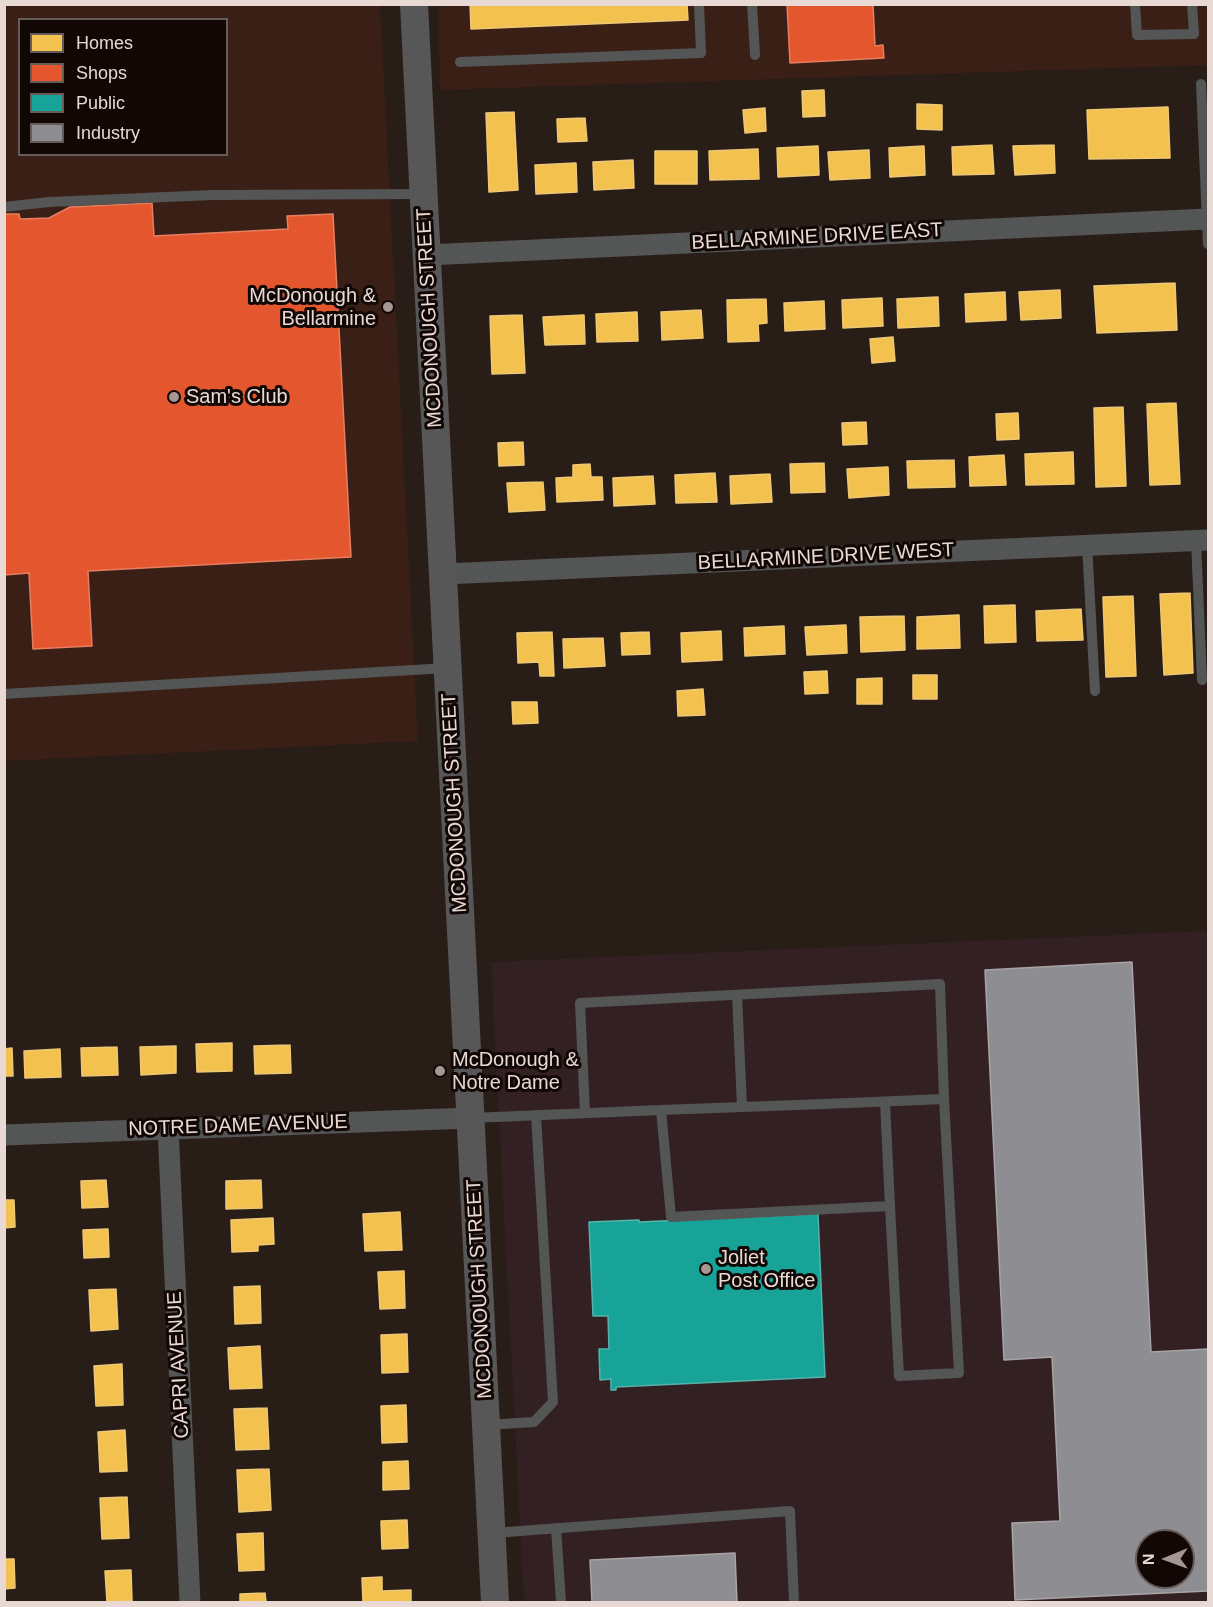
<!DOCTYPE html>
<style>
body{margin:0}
#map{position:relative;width:1213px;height:1607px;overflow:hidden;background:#291d18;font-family:Helvetica,sans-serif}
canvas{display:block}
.frame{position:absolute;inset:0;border:6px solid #e9d9d4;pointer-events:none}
.legend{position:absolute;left:18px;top:18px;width:210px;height:138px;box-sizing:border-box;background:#110705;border:2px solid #675b58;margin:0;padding:8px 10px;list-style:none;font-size:18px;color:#e9d9d4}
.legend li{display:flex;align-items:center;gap:12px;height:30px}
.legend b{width:30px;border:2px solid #675b58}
.north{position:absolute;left:1135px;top:1529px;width:60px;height:60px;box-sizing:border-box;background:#110705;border:2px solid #675b58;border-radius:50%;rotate:269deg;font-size:16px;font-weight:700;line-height:24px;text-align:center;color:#e9d9d4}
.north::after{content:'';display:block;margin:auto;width:21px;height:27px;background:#a69792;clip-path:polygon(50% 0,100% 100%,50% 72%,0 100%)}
</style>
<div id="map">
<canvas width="1213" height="1607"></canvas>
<div class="frame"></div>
<ul class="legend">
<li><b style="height:16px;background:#f2c14e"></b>Homes</li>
<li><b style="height:16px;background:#e4572e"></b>Shops</li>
<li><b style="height:16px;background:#17a398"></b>Public</li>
<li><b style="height:16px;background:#8d8d92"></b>Industry</li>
</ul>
<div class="north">N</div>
</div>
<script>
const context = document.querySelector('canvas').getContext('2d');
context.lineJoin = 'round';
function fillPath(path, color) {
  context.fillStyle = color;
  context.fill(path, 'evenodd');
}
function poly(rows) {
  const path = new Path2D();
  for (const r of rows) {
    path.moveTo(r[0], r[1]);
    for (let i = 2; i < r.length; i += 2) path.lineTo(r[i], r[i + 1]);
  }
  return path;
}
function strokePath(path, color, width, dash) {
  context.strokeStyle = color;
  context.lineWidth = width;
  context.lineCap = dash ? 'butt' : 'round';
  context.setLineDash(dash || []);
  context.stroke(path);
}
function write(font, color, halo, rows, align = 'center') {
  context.font = font + ' Helvetica,sans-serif';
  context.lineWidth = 6;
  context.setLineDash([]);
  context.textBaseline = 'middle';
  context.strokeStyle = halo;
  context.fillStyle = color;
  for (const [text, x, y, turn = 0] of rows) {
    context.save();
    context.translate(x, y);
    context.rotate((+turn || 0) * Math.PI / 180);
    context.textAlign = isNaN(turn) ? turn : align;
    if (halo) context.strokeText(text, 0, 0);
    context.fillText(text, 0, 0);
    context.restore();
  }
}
const built = poly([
 [4,5,380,5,418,741,5,761],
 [20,20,226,20,226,154,20,154],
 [438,5,1208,5,1208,65,440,90]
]);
const industrial = poly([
 [1208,931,1208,1602,524,1602,491,962],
 [1147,1541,1183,1541,1183,1577,1147,1577]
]);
const homes = poly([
 [470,4,687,4,688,20,471,29,470,4],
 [824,90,825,116,803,117,802,91,824,90],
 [917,104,942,105,942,130,917,129,917,104],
 [1168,107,1170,158,1089,159,1087,110,1168,107],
 [765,108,766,131,745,133,743,110,765,108],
 [514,112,518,190,489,192,486,113,514,112],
 [585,118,587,141,558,142,557,119,585,118],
 [992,145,994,174,953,175,952,147,992,145],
 [1054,145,1055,173,1015,175,1013,146,1054,145],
 [818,146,819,175,778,177,777,148,818,146],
 [924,146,925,175,890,177,889,148,924,146],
 [758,149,759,179,710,180,709,151,758,149],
 [869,150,870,178,830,180,828,152,869,150],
 [655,151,697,151,697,184,655,184,655,151],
 [633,160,634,188,594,190,593,162,633,160],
 [576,163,577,192,536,194,535,165,576,163],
 [1175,283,1177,330,1097,333,1094,286,1175,283],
 [1060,290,1061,318,1021,320,1019,292,1060,290],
 [1005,292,1006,320,966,322,965,294,1005,292],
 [938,297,939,326,898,328,897,299,938,297],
 [882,298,883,326,843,328,842,300,882,298],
 [766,299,767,323,758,324,759,341,728,342,727,300,766,299],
 [824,301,825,329,785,331,784,303,824,301],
 [701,310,703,338,662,340,661,312,701,310],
 [637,312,638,341,597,342,596,314,637,312],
 [522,315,525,373,492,374,490,316,522,315],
 [584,315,585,344,545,345,543,317,584,315],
 [893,337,895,361,872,363,870,339,893,337],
 [1176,403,1180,484,1150,485,1147,404,1176,403],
 [1123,407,1126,486,1096,487,1094,408,1123,407],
 [1018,413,1019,439,997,440,996,414,1018,413],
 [866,422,867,444,843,445,842,423,866,422],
 [523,442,524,465,499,466,498,443,523,442],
 [1073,452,1074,484,1026,485,1025,454,1073,452],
 [1004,455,1006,485,970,486,969,457,1004,455],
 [954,460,955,487,908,488,907,461,954,460],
 [824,463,825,492,791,493,790,464,824,463],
 [590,464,591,477,602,477,603,500,557,502,556,478,573,477,573,465,590,464],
 [888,467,889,495,849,498,847,469,888,467],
 [715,473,717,502,676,503,675,475,715,473],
 [770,474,772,502,731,504,730,476,770,474],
 [653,476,655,504,614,506,613,478,653,476],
 [543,482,545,510,509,512,507,483,543,482],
 [1190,593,1193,673,1164,675,1160,594,1190,593],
 [1133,596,1136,676,1106,677,1103,597,1133,596],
 [1015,605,1016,642,985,643,984,606,1015,605],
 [1081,609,1083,640,1037,641,1036,611,1081,609],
 [959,615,960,648,917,649,917,617,959,615],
 [904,616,905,650,861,652,860,617,904,616],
 [846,625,847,653,807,655,805,627,846,625],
 [784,626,785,654,745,656,744,628,784,626],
 [721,631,722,660,682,662,681,633,721,631],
 [552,632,554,676,540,676,539,662,518,663,517,633,552,632],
 [649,632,650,654,622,655,621,633,649,632],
 [603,638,605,666,564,668,563,639,603,638],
 [827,671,828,693,805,694,804,672,827,671],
 [913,675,937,675,937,699,913,699,913,675],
 [882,678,882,704,857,704,857,679,882,678],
 [703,689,705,715,678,716,677,691,703,689],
 [512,702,537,702,538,723,513,724,512,702],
 [232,1043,232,1071,197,1072,196,1044,232,1043],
 [290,1045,291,1073,255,1074,254,1046,290,1045],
 [176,1046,176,1073,141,1075,140,1047,176,1046],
 [117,1047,118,1075,82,1076,81,1048,117,1047],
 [12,1048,13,1076,4,1076,4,1049,12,1048],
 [60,1049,61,1077,25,1078,24,1051,60,1049],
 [106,1180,108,1207,82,1208,81,1181,106,1180],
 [261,1180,262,1208,226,1209,226,1181,261,1180],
 [4,1200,14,1200,15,1227,4,1228,4,1200],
 [400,1212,402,1250,365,1251,363,1214,400,1212],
 [273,1218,274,1244,258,1245,258,1251,232,1252,231,1220,273,1218],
 [108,1229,109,1257,84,1258,83,1230,108,1229],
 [404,1271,405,1308,380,1309,378,1272,404,1271],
 [260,1286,261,1323,235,1324,234,1287,260,1286],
 [116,1289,118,1329,91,1331,89,1290,116,1289],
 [407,1334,408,1372,382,1373,381,1335,407,1334],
 [260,1346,262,1388,230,1389,228,1348,260,1346],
 [122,1364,123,1405,96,1406,94,1366,122,1364],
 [406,1405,407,1442,382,1443,381,1406,406,1405],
 [267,1408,269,1449,236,1450,234,1409,267,1408],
 [125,1430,127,1471,100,1472,98,1432,125,1430],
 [408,1461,409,1489,383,1490,383,1462,408,1461],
 [269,1469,271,1510,239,1512,237,1470,269,1469],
 [127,1497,129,1538,102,1539,100,1498,127,1497],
 [407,1520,408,1548,382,1549,381,1521,407,1520],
 [263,1533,264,1570,239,1571,237,1534,263,1533],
 [4,1559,14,1559,15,1588,4,1589,4,1559],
 [131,1570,132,1601,107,1602,105,1571,131,1570],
 [382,1577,382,1591,411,1590,411,1602,363,1602,362,1578,382,1577],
 [265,1593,266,1602,240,1602,240,1594,265,1593]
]);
const shops = poly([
 [787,4,873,4,875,46,883,45,884,58,790,63,787,4],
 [152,203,154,236,288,229,287,216,333,214,351,557,88,571,92,646,33,649,29,573,4,575,4,214,19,214,20,219,49,218,70,207,152,203]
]);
const public = poly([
 [818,1214,825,1377,616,1387,616,1390,611,1390,611,1379,600,1380,599,1349,609,1349,608,1316,593,1316,589,1222,639,1220,639,1222,818,1214]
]);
const industry = poly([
 [1132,962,1151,1352,1208,1349,1208,1591,1015,1600,1012,1523,1060,1521,1052,1357,1004,1360,985,970,1132,962],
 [1147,1541,1183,1541,1183,1577,1147,1577,1147,1541],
 [735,1553,737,1602,592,1602,590,1560,735,1553]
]);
const lane = poly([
 [752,4,755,55],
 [1135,4,1137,35,1194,34,1192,4],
 [460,62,701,53,699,4],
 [1201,84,1208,244],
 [4,207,49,202,213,195,423,194],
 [1196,541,1202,680],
 [1087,545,1095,691],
 [4,694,447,668],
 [737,995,742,1107],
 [661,1110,671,1217,890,1206,885,1102],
 [472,1118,661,1110,742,1107,824,1104,944,1099,940,984,580,1003,585,1113],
 [890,1206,899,1376,959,1373,944,1099],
 [487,1425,534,1422,553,1402,536,1115],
 [556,1528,561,1602],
 [493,1533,790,1511,794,1602]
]);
const street = poly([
 [426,255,1208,219],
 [444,574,1208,540],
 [168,1128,190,1602],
 [4,1135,471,1118]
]);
const secondary = poly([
 [414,4,495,1602]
]);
const markers = [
 [388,307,6,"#a69792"],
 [174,397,6,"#a69792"],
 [440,1071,6,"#a69792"],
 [706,1269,6,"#a69792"]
];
const streetNames = [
 ["BELLARMINE DRIVE EAST",817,237,-3],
 ["MCDONOUGH STREET",430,318,-93],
 ["BELLARMINE DRIVE WEST",826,557,-3],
 ["MCDONOUGH STREET",455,803,-93],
 ["NOTRE DAME AVENUE",238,1126,-2],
 ["MCDONOUGH STREET",480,1289,-93],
 ["CAPRI AVENUE",179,1365,-93]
];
const poiNames = [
 ["McDonough &",376,296,"right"],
 ["Bellarmine",376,319,"right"],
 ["Sam's Club",186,397],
 ["McDonough &",452,1060],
 ["Notre Dame",452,1083],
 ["Joliet",718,1258],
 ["Post Office",718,1281]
];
fillPath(built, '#391f15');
fillPath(industrial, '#332023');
fillPath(homes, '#f2c14e');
strokePath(homes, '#efc876', 1.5);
fillPath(shops, '#e4572e');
strokePath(shops, '#e67e60', 1.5);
fillPath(public, '#17a398');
strokePath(public, '#56b3aa', 1.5);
fillPath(industry, '#8d8d92');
strokePath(industry, '#a9a4a6', 1.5);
strokePath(lane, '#545555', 10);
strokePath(street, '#545555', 21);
strokePath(secondary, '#575757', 28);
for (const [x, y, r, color] of markers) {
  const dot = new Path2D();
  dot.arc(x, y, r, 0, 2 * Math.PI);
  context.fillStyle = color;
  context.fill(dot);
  strokePath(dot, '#110705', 2);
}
write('20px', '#e9d9d4', '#110705', streetNames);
write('20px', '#e9d9d4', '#110705', poiNames, 'left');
</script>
